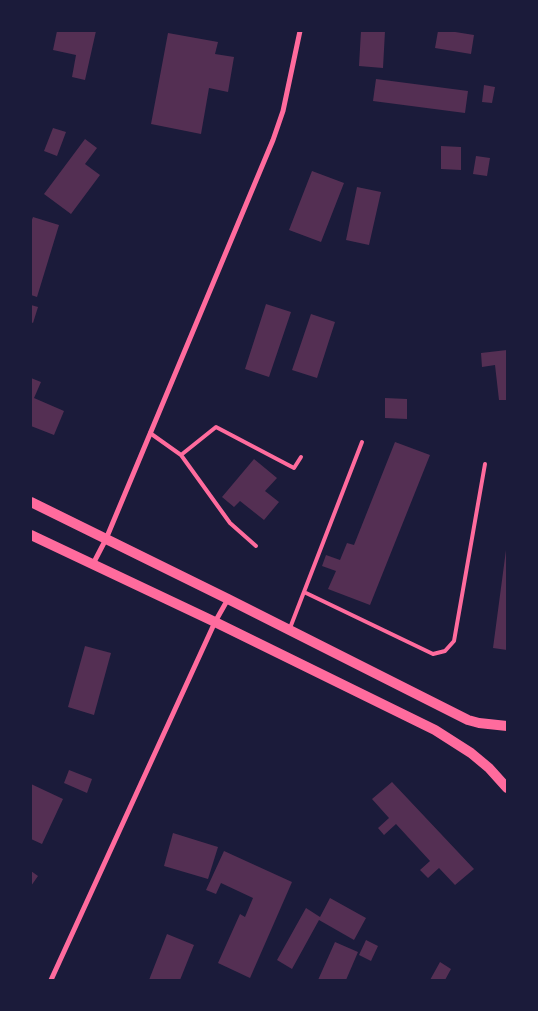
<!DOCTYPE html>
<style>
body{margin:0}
#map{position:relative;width:538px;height:1011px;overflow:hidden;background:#1b1b3a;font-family:"Open Sans",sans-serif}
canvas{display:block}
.frame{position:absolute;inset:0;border:32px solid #1b1b3a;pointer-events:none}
</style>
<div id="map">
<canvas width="538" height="1011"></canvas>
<div class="frame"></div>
</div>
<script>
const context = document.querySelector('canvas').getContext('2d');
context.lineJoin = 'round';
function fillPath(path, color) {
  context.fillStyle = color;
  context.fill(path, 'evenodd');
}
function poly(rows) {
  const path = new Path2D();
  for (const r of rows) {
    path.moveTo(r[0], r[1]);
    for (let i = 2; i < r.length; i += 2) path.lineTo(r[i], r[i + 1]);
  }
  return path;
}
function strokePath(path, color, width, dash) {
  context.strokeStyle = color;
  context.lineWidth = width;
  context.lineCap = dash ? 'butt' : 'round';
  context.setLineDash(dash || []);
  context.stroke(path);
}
const building = poly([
 [57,31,96,31,85,80,72,77,76,55,53,50],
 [361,31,385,31,383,68,359,66],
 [438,31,449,31,474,35,471,54,435,48],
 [168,33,218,42,215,54,234,57,228,92,209,88,201,134,151,124],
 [376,79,468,91,465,113,373,101],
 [484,85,495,87,492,103,482,102],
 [53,128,66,132,57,156,44,151],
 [85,139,97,148,85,164,100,175,71,214,44,194],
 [441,146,461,147,461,170,441,169],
 [476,156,490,158,487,176,473,174],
 [312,171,344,183,321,242,289,230],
 [357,187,381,192,369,245,346,240],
 [33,217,59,225,37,297,31,295,31,222],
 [266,304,291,312,269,377,245,369],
 [31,305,38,307,33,323,31,322],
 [311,314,335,322,317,378,292,370],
 [507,350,507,400,499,400,495,365,482,367,481,353],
 [31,378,41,382,34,398,64,411,54,435,31,426],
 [385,398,407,399,407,419,385,418],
 [395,442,430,455,370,605,328,589,336,571,322,566,326,555,340,560,347,543,354,545],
 [254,459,277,478,265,491,279,502,264,520,240,501,234,507,222,497],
 [506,550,507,550,507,650,493,648],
 [85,646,111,653,94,715,68,707],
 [69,770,92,779,87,793,64,783],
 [392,782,474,869,455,885,439,868,428,878,420,870,430,861,396,824,384,835,378,828,389,818,372,799],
 [31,784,63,799,42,844,31,839],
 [173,833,218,847,208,879,164,866],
 [224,851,292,882,250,978,218,963,240,914,245,917,253,898,221,883,216,894,206,890],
 [31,871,38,876,31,886],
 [330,898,366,918,354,940,319,920,292,969,277,960,306,908,320,917],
 [167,934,194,945,180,980,149,980],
 [366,940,378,946,371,961,359,955],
 [335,942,358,952,346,980,318,980],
 [440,962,451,969,445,980,430,980]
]);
const service = poly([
 [150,433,181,455,230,523,256,546],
 [181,455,216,427,294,468,301,457],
 [304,592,433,654,445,651,454,641,485,464],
 [290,628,362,442]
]);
const minor = poly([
 [93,564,106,539,273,140,283,111,300,31],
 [51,980,215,622,228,599]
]);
const secondary = poly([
 [31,502,228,599,468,720,479,723,507,726],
 [31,535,215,622,435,730,471,753,489,768,507,788]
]);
fillPath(building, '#542f53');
strokePath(service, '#ff6b9d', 4);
strokePath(minor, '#ff6b9d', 5);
strokePath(secondary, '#ff6b9d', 10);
</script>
